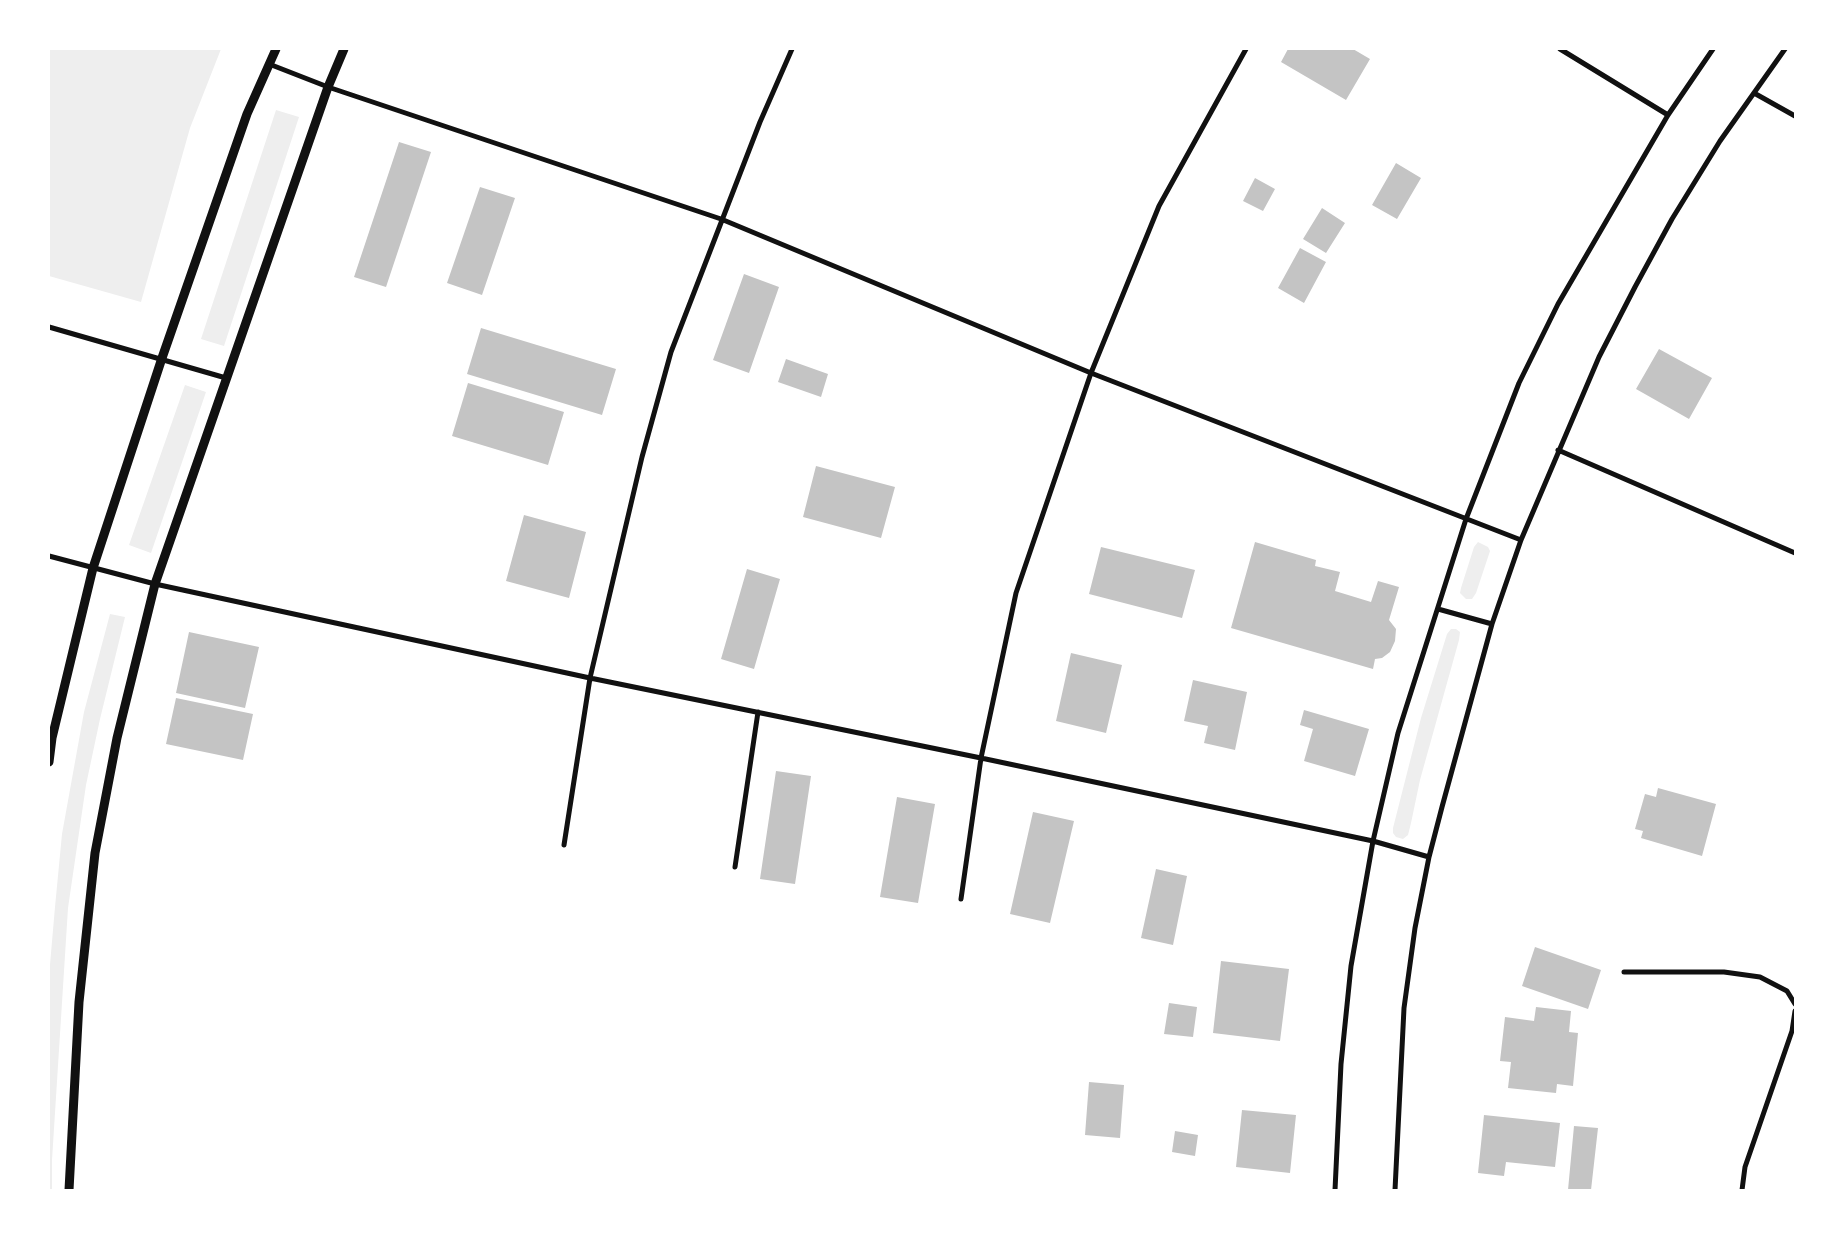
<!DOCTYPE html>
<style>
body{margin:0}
#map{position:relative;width:1844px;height:1239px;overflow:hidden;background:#fff;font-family:"Archivo Narrow",sans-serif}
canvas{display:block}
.frame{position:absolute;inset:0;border:50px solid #fff;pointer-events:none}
</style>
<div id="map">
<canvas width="1844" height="1239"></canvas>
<div class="frame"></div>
</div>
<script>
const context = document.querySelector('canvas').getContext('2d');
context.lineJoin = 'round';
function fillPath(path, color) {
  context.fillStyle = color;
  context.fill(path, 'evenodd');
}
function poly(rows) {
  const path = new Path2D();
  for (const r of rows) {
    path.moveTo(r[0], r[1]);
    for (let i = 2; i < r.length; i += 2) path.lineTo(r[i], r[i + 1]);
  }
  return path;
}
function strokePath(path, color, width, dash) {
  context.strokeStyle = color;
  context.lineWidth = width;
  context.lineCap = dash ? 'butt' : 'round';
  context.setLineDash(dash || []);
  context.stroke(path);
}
const green = poly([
 [49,49,221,49,190,128,141,302,49,276],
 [276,110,299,117,224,346,201,339],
 [185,385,206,392,151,553,129,545],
 [1478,542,1488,547,1490,551,1476,593,1472,599,1466,599,1460,593,1461,588,1474,547],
 [110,614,125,617,100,719,86,785,68,908,52,1160,52,1190,49,1190,49,976,55,907,62,834,84,712],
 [1451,629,1456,629,1460,632,1459,640,1420,780,1411,823,1408,835,1403,839,1396,837,1393,833,1393,828,1421,718,1447,634]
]);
const building = poly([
 [1288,49,1353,49,1370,59,1346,100,1281,62],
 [399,142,431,152,386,287,354,277],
 [1396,163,1421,178,1397,219,1372,205],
 [1255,178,1275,189,1263,211,1243,201],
 [480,187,515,198,482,295,447,283],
 [1322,208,1345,223,1326,253,1303,239],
 [1300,248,1326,262,1304,303,1278,288],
 [744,274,779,287,749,373,713,360],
 [481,328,616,369,602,415,467,374],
 [1659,349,1712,378,1689,419,1636,389],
 [786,359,828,374,821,397,778,382],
 [468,383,564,412,548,465,452,436],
 [816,466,895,487,881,538,803,517],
 [524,515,586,532,569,598,506,581],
 [1255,542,1316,560,1315,566,1340,572,1335,591,1371,602,1378,581,1399,587,1389,620,1396,629,1395,641,1390,652,1382,658,1375,659,1373,669,1231,628],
 [1101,547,1195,570,1182,618,1089,594],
 [747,569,780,579,754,669,721,659],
 [189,632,259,647,245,708,176,693],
 [1071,653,1122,665,1106,733,1056,721],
 [1193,680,1247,692,1235,750,1204,743,1208,726,1184,721],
 [176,698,253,714,243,760,166,744],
 [1304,710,1369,729,1355,776,1304,761,1313,729,1300,725],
 [776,771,811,776,795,884,760,879],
 [1658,788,1716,804,1702,856,1641,838,1643,831,1635,829,1645,794,1656,797],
 [897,797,935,804,918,903,880,897],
 [1033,812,1074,821,1050,923,1010,914],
 [1156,869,1187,876,1173,945,1141,938],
 [1535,947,1601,970,1588,1009,1522,986],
 [1221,961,1289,969,1280,1041,1213,1033],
 [1169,1003,1197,1007,1193,1037,1164,1034],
 [1536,1007,1571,1011,1569,1032,1578,1033,1573,1086,1557,1084,1556,1093,1508,1088,1511,1062,1500,1061,1505,1017,1534,1021],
 [1089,1082,1124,1085,1120,1138,1085,1135],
 [1242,1110,1296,1115,1290,1173,1236,1167],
 [1484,1115,1560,1123,1555,1167,1506,1162,1504,1176,1478,1173],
 [1574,1126,1598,1128,1591,1190,1568,1190],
 [1175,1131,1198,1135,1195,1156,1172,1152]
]);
const minor = poly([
 [1560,49,1668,115],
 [269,64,328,87,721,219,1091,373,1521,540],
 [1754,93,1795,116],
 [49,327,226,378],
 [1558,450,1795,553],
 [49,556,155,584,590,678,981,758,1373,841,1429,857],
 [1438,609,1492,624],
 [564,845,590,678,642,457,671,352,760,122,792,49],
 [735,867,758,712],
 [961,899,981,758,1016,593,1091,373,1159,206,1246,49],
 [1624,972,1724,972,1760,977,1787,991,1795,1004],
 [1335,1190,1341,1064,1351,966,1373,841,1398,733,1466,519,1519,383,1558,304,1668,115,1713,49],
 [1395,1190,1404,1008,1415,928,1429,857,1442,807,1492,624,1521,540,1599,357,1635,287,1672,219,1720,141,1785,49],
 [1742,1190,1745,1167,1792,1031,1795,1011]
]);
const tertiary = poly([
 [49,762,52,738,93,568,162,358,247,114,276,49],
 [69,1190,79,1002,95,853,117,738,155,584,328,87,344,49]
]);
fillPath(green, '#eee');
fillPath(building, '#c4c4c4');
strokePath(minor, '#111', 5);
strokePath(tertiary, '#111', 9);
</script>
